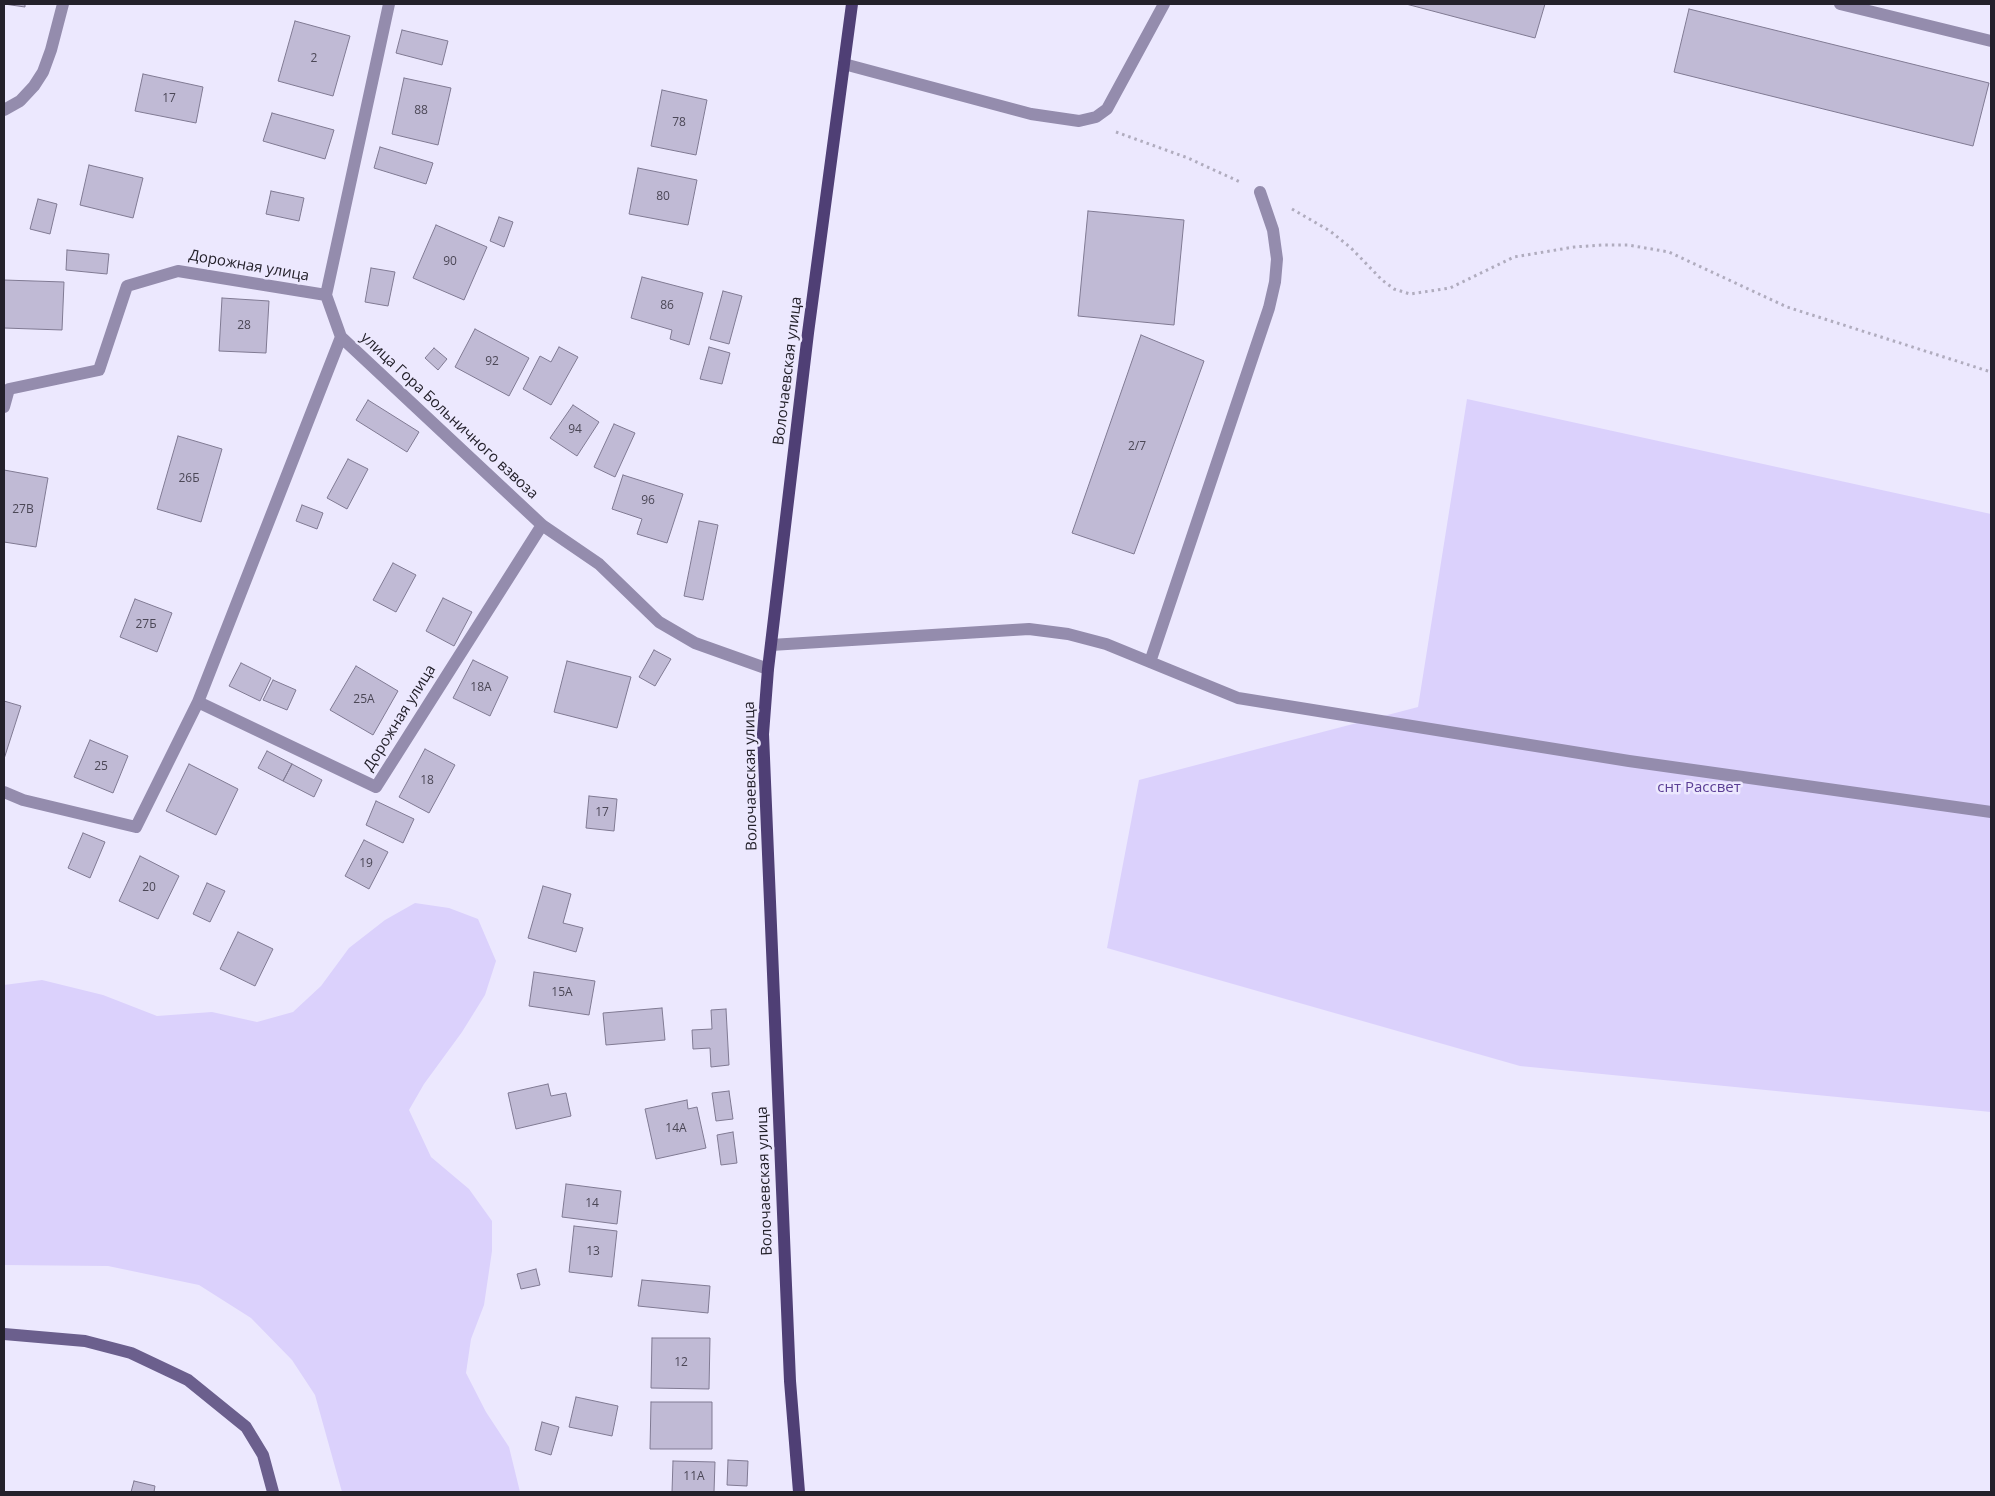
<!DOCTYPE html>
<meta charset="utf-8">
<style>
body{margin:0}
#map{position:relative;width:1995px;height:1496px;overflow:hidden;background:#ece8fe;font-family:"Open Sans",sans-serif}
canvas{display:block}
.frame{position:absolute;inset:0;border:5px solid #24212b;pointer-events:none}
</style>
<div id="map">
<canvas width="1995" height="1496"></canvas>
<div class="frame"></div>
</div>
<script>
const context = document.querySelector('canvas').getContext('2d');
context.lineJoin = 'round';
function fillPath(path, color) {
  context.fillStyle = color;
  context.fill(path, 'evenodd');
}
function poly(rows) {
  const path = new Path2D();
  for (const r of rows) {
    path.moveTo(r[0], r[1]);
    for (let i = 2; i < r.length; i += 2) path.lineTo(r[i], r[i + 1]);
  }
  return path;
}
function strokePath(path, color, width, dash) {
  context.strokeStyle = color;
  context.lineWidth = width;
  context.lineCap = dash ? 'butt' : 'round';
  context.setLineDash(dash || []);
  context.stroke(path);
}
function write(font, color, halo, rows, align = 'center') {
  context.font = font + ' "Open Sans",sans-serif';
  context.lineWidth = 5;
  context.setLineDash([]);
  context.textBaseline = 'middle';
  context.strokeStyle = halo;
  context.fillStyle = color;
  for (const [text, x, y, turn = 0] of rows) {
    context.save();
    context.translate(x, y);
    context.rotate((+turn || 0) * Math.PI / 180);
    context.textAlign = isNaN(turn) ? turn : align;
    if (halo) context.strokeText(text, 0, 0);
    context.fillText(text, 0, 0);
    context.restore();
  }
}
const green = poly([
 [1467,399,1991,514,1991,1112,1520,1066,1107,948,1139,780,1418,707],
 [415,903,449,908,478,919,496,961,485,995,462,1032,424,1084,409,1110,431,1157,469,1189,492,1221,492,1251,484,1305,471,1339,466,1373,486,1412,509,1447,520,1492,342,1492,315,1395,292,1360,251,1318,199,1285,108,1266,4,1265,4,985,42,980,103,995,157,1016,212,1012,257,1022,293,1012,321,986,349,948,385,920]
]);
const building = poly([
 [4,4,25,4,25,7,4,4],
 [1406,4,1545,4,1535,38,1406,4],
 [1689,9,1989,83,1973,146,1674,72,1689,9],
 [295,21,350,36,333,96,278,81,295,21],
 [402,30,448,41,442,65,396,53,402,30],
 [143,74,203,87,196,123,135,111,143,74],
 [404,78,451,88,438,145,392,134,404,78],
 [662,90,707,100,696,155,651,146,662,90],
 [272,113,334,130,325,159,263,141,272,113],
 [380,147,433,163,426,184,374,168,380,147],
 [89,165,143,178,133,218,80,205,89,165],
 [638,168,697,180,688,225,629,214,638,168],
 [271,191,304,198,299,221,266,214,271,191],
 [38,199,57,204,50,234,30,229,38,199],
 [1088,211,1184,220,1174,325,1078,316,1088,211],
 [499,217,513,222,504,247,490,241,499,217],
 [436,225,487,247,464,300,413,278,436,225],
 [67,250,109,254,107,274,66,270,67,250],
 [371,268,395,272,388,306,365,302,371,268],
 [642,277,703,293,689,345,670,339,672,330,631,318,642,277],
 [4,280,64,282,62,330,4,328,4,280],
 [723,291,742,296,729,344,710,339,723,291],
 [222,298,269,301,266,353,219,351,222,298],
 [475,329,529,358,509,396,455,367,475,329],
 [1141,335,1204,361,1134,554,1072,533,1141,335],
 [559,347,578,357,551,405,523,389,540,356,551,362,559,347],
 [709,347,730,353,722,384,700,379,709,347],
 [434,348,447,359,438,370,425,358,434,348],
 [368,400,419,432,407,452,356,420,368,400],
 [573,405,599,422,577,456,550,438,573,405],
 [614,424,635,433,615,477,594,467,614,424],
 [178,436,222,449,201,522,157,509,178,436],
 [348,459,368,469,347,509,327,498,348,459],
 [4,470,48,478,36,547,4,542,4,470],
 [623,475,683,494,667,543,637,534,642,519,612,509,623,475],
 [302,505,323,513,317,529,296,521,302,505],
 [699,521,718,525,703,600,684,596,699,521],
 [393,563,416,575,396,612,373,600,393,563],
 [443,598,472,612,454,646,426,631,443,598],
 [135,599,172,613,157,652,120,637,135,599],
 [654,650,671,659,655,686,639,677,654,650],
 [473,660,508,677,490,716,453,698,473,660],
 [567,661,631,677,617,728,554,712,567,661],
 [241,663,271,678,260,701,229,686,241,663],
 [356,666,398,691,373,735,330,710,356,666],
 [273,680,296,690,287,710,263,700,273,680],
 [4,701,21,706,4,759,4,701],
 [90,740,128,756,113,793,74,777,90,740],
 [425,749,455,765,429,813,399,797,425,749],
 [267,751,292,764,283,781,258,768,267,751],
 [189,764,238,789,216,835,166,811,189,764],
 [292,764,322,780,314,797,283,781,292,764],
 [589,796,617,799,614,831,586,828,589,796],
 [376,801,414,819,403,843,366,825,376,801],
 [83,833,105,842,90,878,68,868,83,833],
 [364,840,388,852,369,889,345,876,364,840],
 [140,856,179,876,158,919,119,901,140,856],
 [207,883,225,891,210,922,193,914,207,883],
 [543,886,571,894,563,923,583,928,576,952,528,938,543,886],
 [238,932,273,949,255,986,220,969,238,932],
 [534,972,595,981,589,1015,529,1006,534,972],
 [662,1008,665,1040,606,1045,603,1013,662,1008],
 [726,1009,729,1065,711,1067,710,1048,693,1049,692,1030,712,1029,711,1010,726,1009],
 [548,1084,551,1096,566,1093,571,1116,516,1129,508,1093,548,1084],
 [729,1091,733,1119,716,1121,712,1093,729,1091],
 [687,1100,688,1109,697,1107,706,1148,656,1159,645,1109,687,1100],
 [733,1132,737,1163,721,1165,717,1135,733,1132],
 [566,1184,621,1191,617,1224,562,1217,566,1184],
 [574,1226,617,1231,612,1277,569,1272,574,1226],
 [536,1269,540,1285,521,1289,517,1274,536,1269],
 [642,1280,710,1286,708,1313,638,1306,642,1280],
 [652,1338,710,1338,709,1389,651,1388,652,1338],
 [576,1397,618,1406,612,1436,569,1427,576,1397],
 [651,1402,712,1402,712,1449,650,1449,651,1402],
 [542,1422,559,1427,551,1455,535,1450,542,1422],
 [728,1460,748,1461,747,1486,727,1485,728,1460],
 [673,1461,715,1462,714,1492,672,1492,673,1461],
 [134,1481,155,1486,154,1492,131,1492,134,1481]
]);
const path = poly([
 [1116,132,1188,158,1240,182],
 [1292,209,1330,231,1351,248,1382,280,1394,289,1410,294,1450,288,1514,257,1574,247,1602,245,1628,245,1669,252,1787,307,1991,372]
]);
const service = poly([
 [1840,4,1991,41],
 [844,64,1031,114,1079,121,1096,117,1107,109,1164,4],
 [771,645,1029,629,1068,634,1106,644,1238,698,1629,761,1991,812],
 [1150,662,1269,308,1275,282,1277,259,1273,230,1260,192]
]);
const minor = poly([
 [389,4,326,295,341,337,542,525,599,564,659,622,695,643,768,669],
 [4,110,20,101,34,86,43,72,51,50,63,4],
 [4,407,9,389,99,370,127,286,178,271,326,295],
 [198,702,376,787,542,525],
 [4,792,23,800,136,827,198,702,341,337]
]);
const secondary = poly([
 [4,1334,85,1341,131,1353,188,1380,246,1427,263,1455,273,1492]
]);
const primary = poly([
 [799,1492,790,1381,763,734,768,669,808,333,852,4]
]);
const numberNames = [
 ["2",314,59],
 ["17",169,99],
 ["88",421,111],
 ["78",679,123],
 ["80",663,197],
 ["90",450,262],
 ["86",667,306],
 ["28",244,326],
 ["92",492,362],
 ["94",575,430],
 ["2/7",1137,447],
 ["26Б",189,479],
 ["96",648,501],
 ["27В",23,510],
 ["27Б",146,625],
 ["18А",481,688],
 ["25А",364,700],
 ["25",101,767],
 ["18",427,781],
 ["17",602,813],
 ["19",366,864],
 ["20",149,888],
 ["15А",562,993],
 ["14А",676,1129],
 ["14",592,1204],
 ["13",593,1252],
 ["12",681,1363],
 ["11А",694,1477]
];
const streetNames = [
 ["Дорожная улица",249,266,10],
 ["Волочаевская улица",788,371,-83],
 ["улица Гора Больничного взвоза",449,416,43],
 ["Дорожная улица",400,718,-58],
 ["Волочаевская улица",751,776,-91],
 ["Волочаевская улица",765,1181,-92]
];
const parkNames = [
 ["снт Рассвет",1699,788]
];
fillPath(green, '#dbd1fc');
fillPath(building, '#c0bad5');
strokePath(building, '#807a93', 1);
strokePath(path, '#b0acbe', 3, [2.5, 4]);
strokePath(service, '#948cad', 12);
strokePath(minor, '#948cad', 12);
strokePath(secondary, '#6b5f8d', 12);
strokePath(primary, '#4f3f75', 12);
write('12px', '#4b4756', null, numberNames);
write('15px', '#24212b', '#ece8fe', streetNames);
write('15px', '#5b3e95', '#ece8fe', parkNames);
</script>
